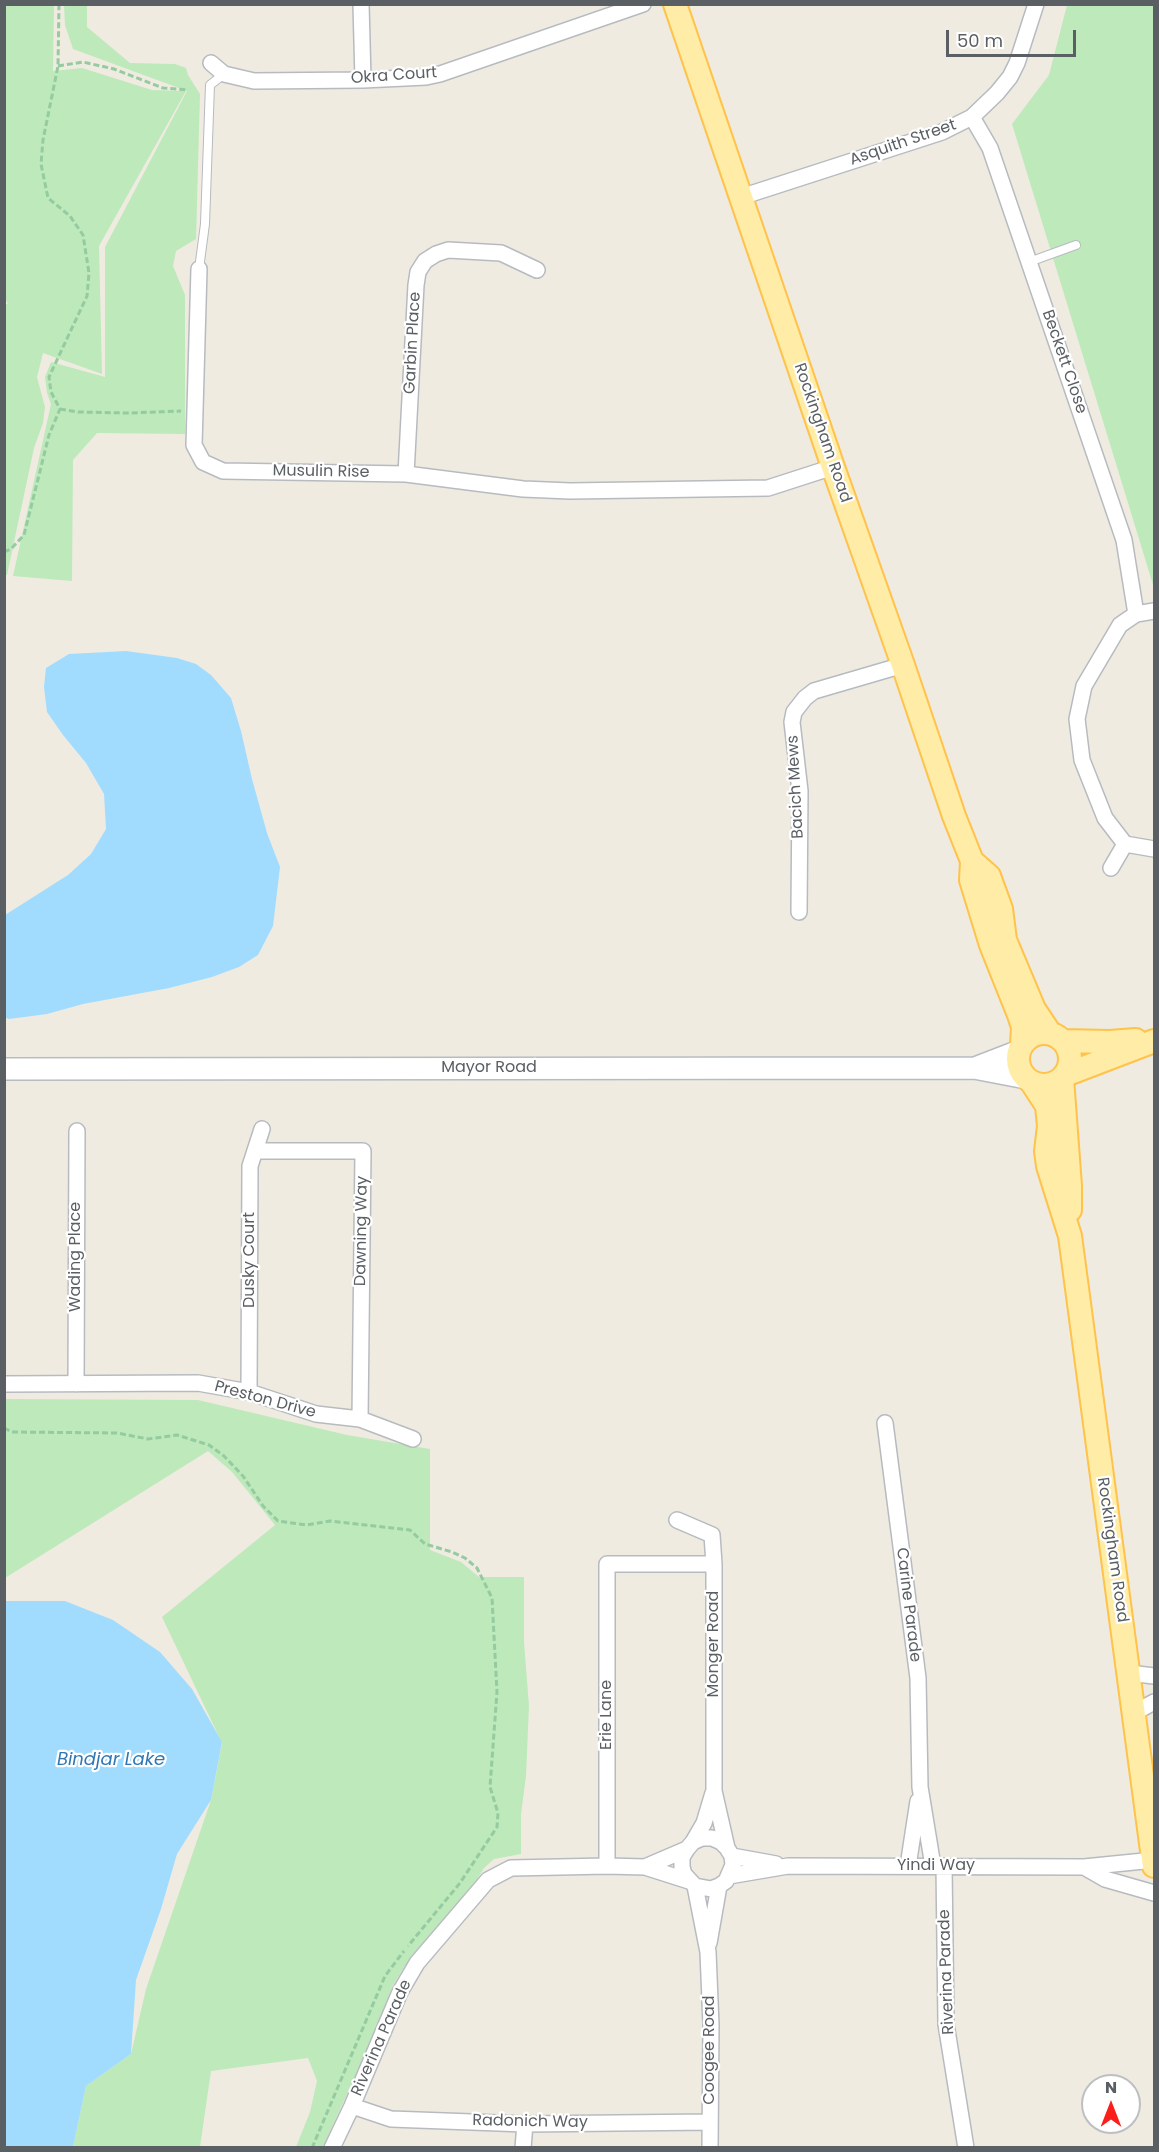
<!DOCTYPE html>
<style>
body{margin:0}
#map{position:relative;width:1159px;height:2152px;overflow:hidden;background:#efebe1;font-family:Poppins,sans-serif}
canvas{display:block}
.frame{position:absolute;inset:0;border:6px solid #5a5f64;pointer-events:none}
.north{position:absolute;left:1081px;top:2074px;width:60px;height:60px;box-sizing:border-box;background:#fff;border:2px solid #bdbfc1;border-radius:50%;rotate:0deg;font-size:16px;font-weight:700;line-height:24px;text-align:center;color:#5a5f64}
.north::after{content:'';display:block;margin:auto;width:21px;height:27px;background:#fb1f1b;clip-path:polygon(50% 0,100% 100%,50% 72%,0 100%)}
.scale{position:absolute;left:946px;top:30px;width:130px;height:27px;box-sizing:border-box;border:3px solid #5a5f64;border-top:0;padding-left:8px;font-size:18px;line-height:21px;white-space:nowrap;color:#5a5f64;-webkit-text-stroke:4px #fff;paint-order:stroke}
</style>
<div id="map">
<canvas width="1159" height="2152"></canvas>
<div class="frame"></div>
<div class="north">N</div>
<div class="scale">50 m</div>
</div>
<script>
const context = document.querySelector('canvas').getContext('2d');
context.lineJoin = 'round';
function fillPath(path, color) {
  context.fillStyle = color;
  context.fill(path, 'evenodd');
}
function poly(rows) {
  const path = new Path2D();
  for (const r of rows) {
    if (r.length === 3) {
      path.moveTo(r[0] + r[2], r[1]);
      path.arc(r[0], r[1], r[2], 0, 2 * Math.PI);
      continue;
    }
    path.moveTo(r[0], r[1]);
    for (let i = 2; i < r.length; i += 2) path.lineTo(r[i], r[i + 1]);
  }
  return path;
}
function strokePath(path, color, width, dash) {
  context.strokeStyle = color;
  context.lineWidth = width;
  context.lineCap = dash ? 'butt' : 'round';
  context.setLineDash(dash || []);
  context.stroke(path);
}
function write(font, color, halo, rows, align = 'center') {
  context.font = font + ' Poppins,sans-serif';
  context.lineWidth = 4.5;
  context.setLineDash([]);
  context.textBaseline = 'middle';
  context.strokeStyle = halo;
  context.fillStyle = color;
  for (const [text, x, y, turn = 0] of rows) {
    context.save();
    context.translate(x, y);
    context.rotate((+turn || 0) * Math.PI / 180);
    context.textAlign = isNaN(turn) ? turn : align;
    if (halo) context.strokeText(text, 0, 0);
    context.fillText(text, 0, 0);
    context.restore();
  }
}
const green = poly([
 [5,5,54,5,53,71,82,68,152,90,186,91,99,246,102,374,43,353,37,377,45,407,43,423,34,448,7,575,4,575,4,304,8,304,5,298],
 [64,5,87,5,87,27,130,63,175,64,186,68,188,75,200,94,196,239,176,251,173,266,185,295,185,434,97,433,73,460,72,581,13,576,51,404,47,393,45,377,51,362,105,377,105,247,187,91,73,49,65,25],
 [1067,5,1154,5,1154,588,1012,124,1049,75],
 [5,1399,198,1400,347,1435,430,1449,430,1550,461,1562,479,1577,524,1577,524,1642,529,1706,526,1776,521,1814,521,1854,494,1859,484,1868,476,1881,404,1967,392,1987,376,2030,323,2147,296,2147,310,2112,317,2081,308,2058,211,2071,200,2147,73,2147,86,2086,131,2054,146,1989,211,1800,222,1743,162,1617,275,1525,232,1472,208,1451,5,1578]
]);
const water = poly([
 [126,651,177,658,196,664,211,675,231,698,241,731,252,779,267,833,280,867,273,926,258,955,239,967,212,977,169,988,83,1004,47,1014,9,1019,4,1017,5,915,68,875,91,854,106,829,104,794,86,763,63,735,47,712,44,687,46,668,69,654],
 [5,1601,65,1601,113,1620,160,1652,192,1689,222,1742,211,1800,177,1854,161,1909,136,1980,131,2054,86,2086,73,2147,5,2147]
]);
const path = poly([
 [58,66,83,62,114,69,163,88,188,90],
 [60,409,78,412,129,413,181,411],
 [4,552,11,549,24,535,49,435,60,409,51,392,49,377,87,296,89,273,83,235,70,216,48,198,41,164,43,140,58,66,59,4],
 [4,1428,12,1432,117,1433,148,1439,177,1435,209,1445,224,1456,243,1476,263,1506,278,1521,307,1525,330,1521,410,1530,425,1544,452,1552,465,1558,477,1568,492,1598,497,1692,490,1787,498,1813,497,1827,460,1883,408,1946],
 [312,2148,385,1976,404,1951]
]);
const lane = poly([
 [1029,262,1076,245],
 [199,269,205,224,210,85,224,74]
]);
const street = poly([
 [361,4,363,80],
 [211,63,224,74,254,81,363,80,426,77,440,74,643,4],
 [972,117,990,148,1124,540,1136,614],
 [741,197,942,132,972,117,997,93,1010,77,1017,63,1036,4],
 [199,269,194,445,203,462,223,471,406,474,523,489,570,491,768,488,833,467],
 [406,474,416,285,418,272,425,261,436,254,448,250,501,253,537,270],
 [1154,611,1136,614,1120,625,1084,686,1077,719,1082,760,1105,818,1125,844,1154,849],
 [1111,868,1125,844],
 [799,912,800,791,792,722,794,712,805,698,814,691,903,665],
 [256,1151,363,1151,360,1419],
 [4,1384,198,1383,249,1392,316,1414,360,1419,413,1439],
 [76,1384,77,1131],
 [249,1392,250,1166,262,1129],
 [885,1423,918,1678,920,1787,933,1866],
 [677,1520,712,1535,714,1564,714,1791,727,1848],
 [1129,1673,1154,1676],
 [1134,1713,1154,1702],
 [693,1842,702,1838,712,1838,721,1842,727,1848,732,1856,733,1865,726,1881,719,1886,711,1889,695,1886,684,1874,682,1867,682,1857,687,1849,693,1842,704,1823,713,1793],
 [732,1856,776,1864],
 [607,1866,607,1564,714,1564],
 [908,1866,918,1801],
 [944,1866,946,2024,966,2148],
 [645,1867,687,1849],
 [1084,1867,1105,1879,1154,1893],
 [729,1876,788,1866,1084,1867,1154,1860],
 [695,1886,708,1952,711,2025,710,2148],
 [709,1943,719,1886],
 [352,2106,391,2119,525,2124,710,2122],
 [332,2148,352,2106,400,1992,417,1963,488,1880,511,1868,607,1866,645,1867,689,1881],
 [523,2148,525,2124]
]);
const secondary = poly([
 [975,1068,1019,1051],
 [4,1069,974,1068,1026,1078]
]);
const primary = poly([
 [675,4,833,467,903,665,954,816,972,861,971,880,991,945,1019,1015,1023,1027,1022,1044],
 [972,861,989,876,1001,909,1005,940,1034,1009,1050,1033],
 [1044,1059,26],
 [1063,1041,1110,1042,1136,1040],
 [1065,1075,1154,1041],
 [1062,1078,1070,1186,1070,1210],
 [1032,1083,1047,1106,1049,1126,1046,1151,1048,1166,1070,1236,1154,1866]
]);
const streetNames = [
 ["Okra Court",394,76,-4],
 ["Asquith Street",903,143,-19],
 ["Garbin Place",413,343,-87],
 ["Beckett Close",1064,362,71],
 ["Rockingham Road",822,433,71],
 ["Musulin Rise",321,472,1],
 ["Bacich Mews",796,787,-93],
 ["Mayor Road",489,1068],
 ["Dawning Way",362,1231,-89],
 ["Wading Place",76,1257,-90],
 ["Dusky Court",250,1260,-90],
 ["Preston Drive",265,1400,15],
 ["Rockingham Road",1112,1550,82],
 ["Carine Parade",908,1605,83],
 ["Monger Road",714,1644,-90],
 ["Erie Lane",607,1715,-90],
 ["Yindi Way",936,1866],
 ["Riverina Parade",947,1972,-92],
 ["Riverina Parade",382,2038,-66],
 ["Coogee Road",710,2050,-90],
 ["Radonich Way",530,2122,1]
];
const waterNames = [
 ["Bindjar Lake",111,1760]
];
fillPath(green, '#bee9bb');
fillPath(water, '#a1dcff');
strokePath(lane, '#b7bbc0', 10);
strokePath(street, '#b7bbc0', 18);
strokePath(secondary, '#b7bcc2', 24);
strokePath(primary, '#ffc24a', 26);
strokePath(path, '#94cba0', 3, [6, 3]);
strokePath(lane, '#fff', 8);
strokePath(street, '#fff', 15);
strokePath(secondary, '#fff', 21);
strokePath(primary, '#ffeca6', 22);
write('16px', '#5a5f64', '#fff', streetNames);
write('italic 18px', '#3178b2', '#fff', waterNames);
</script>
